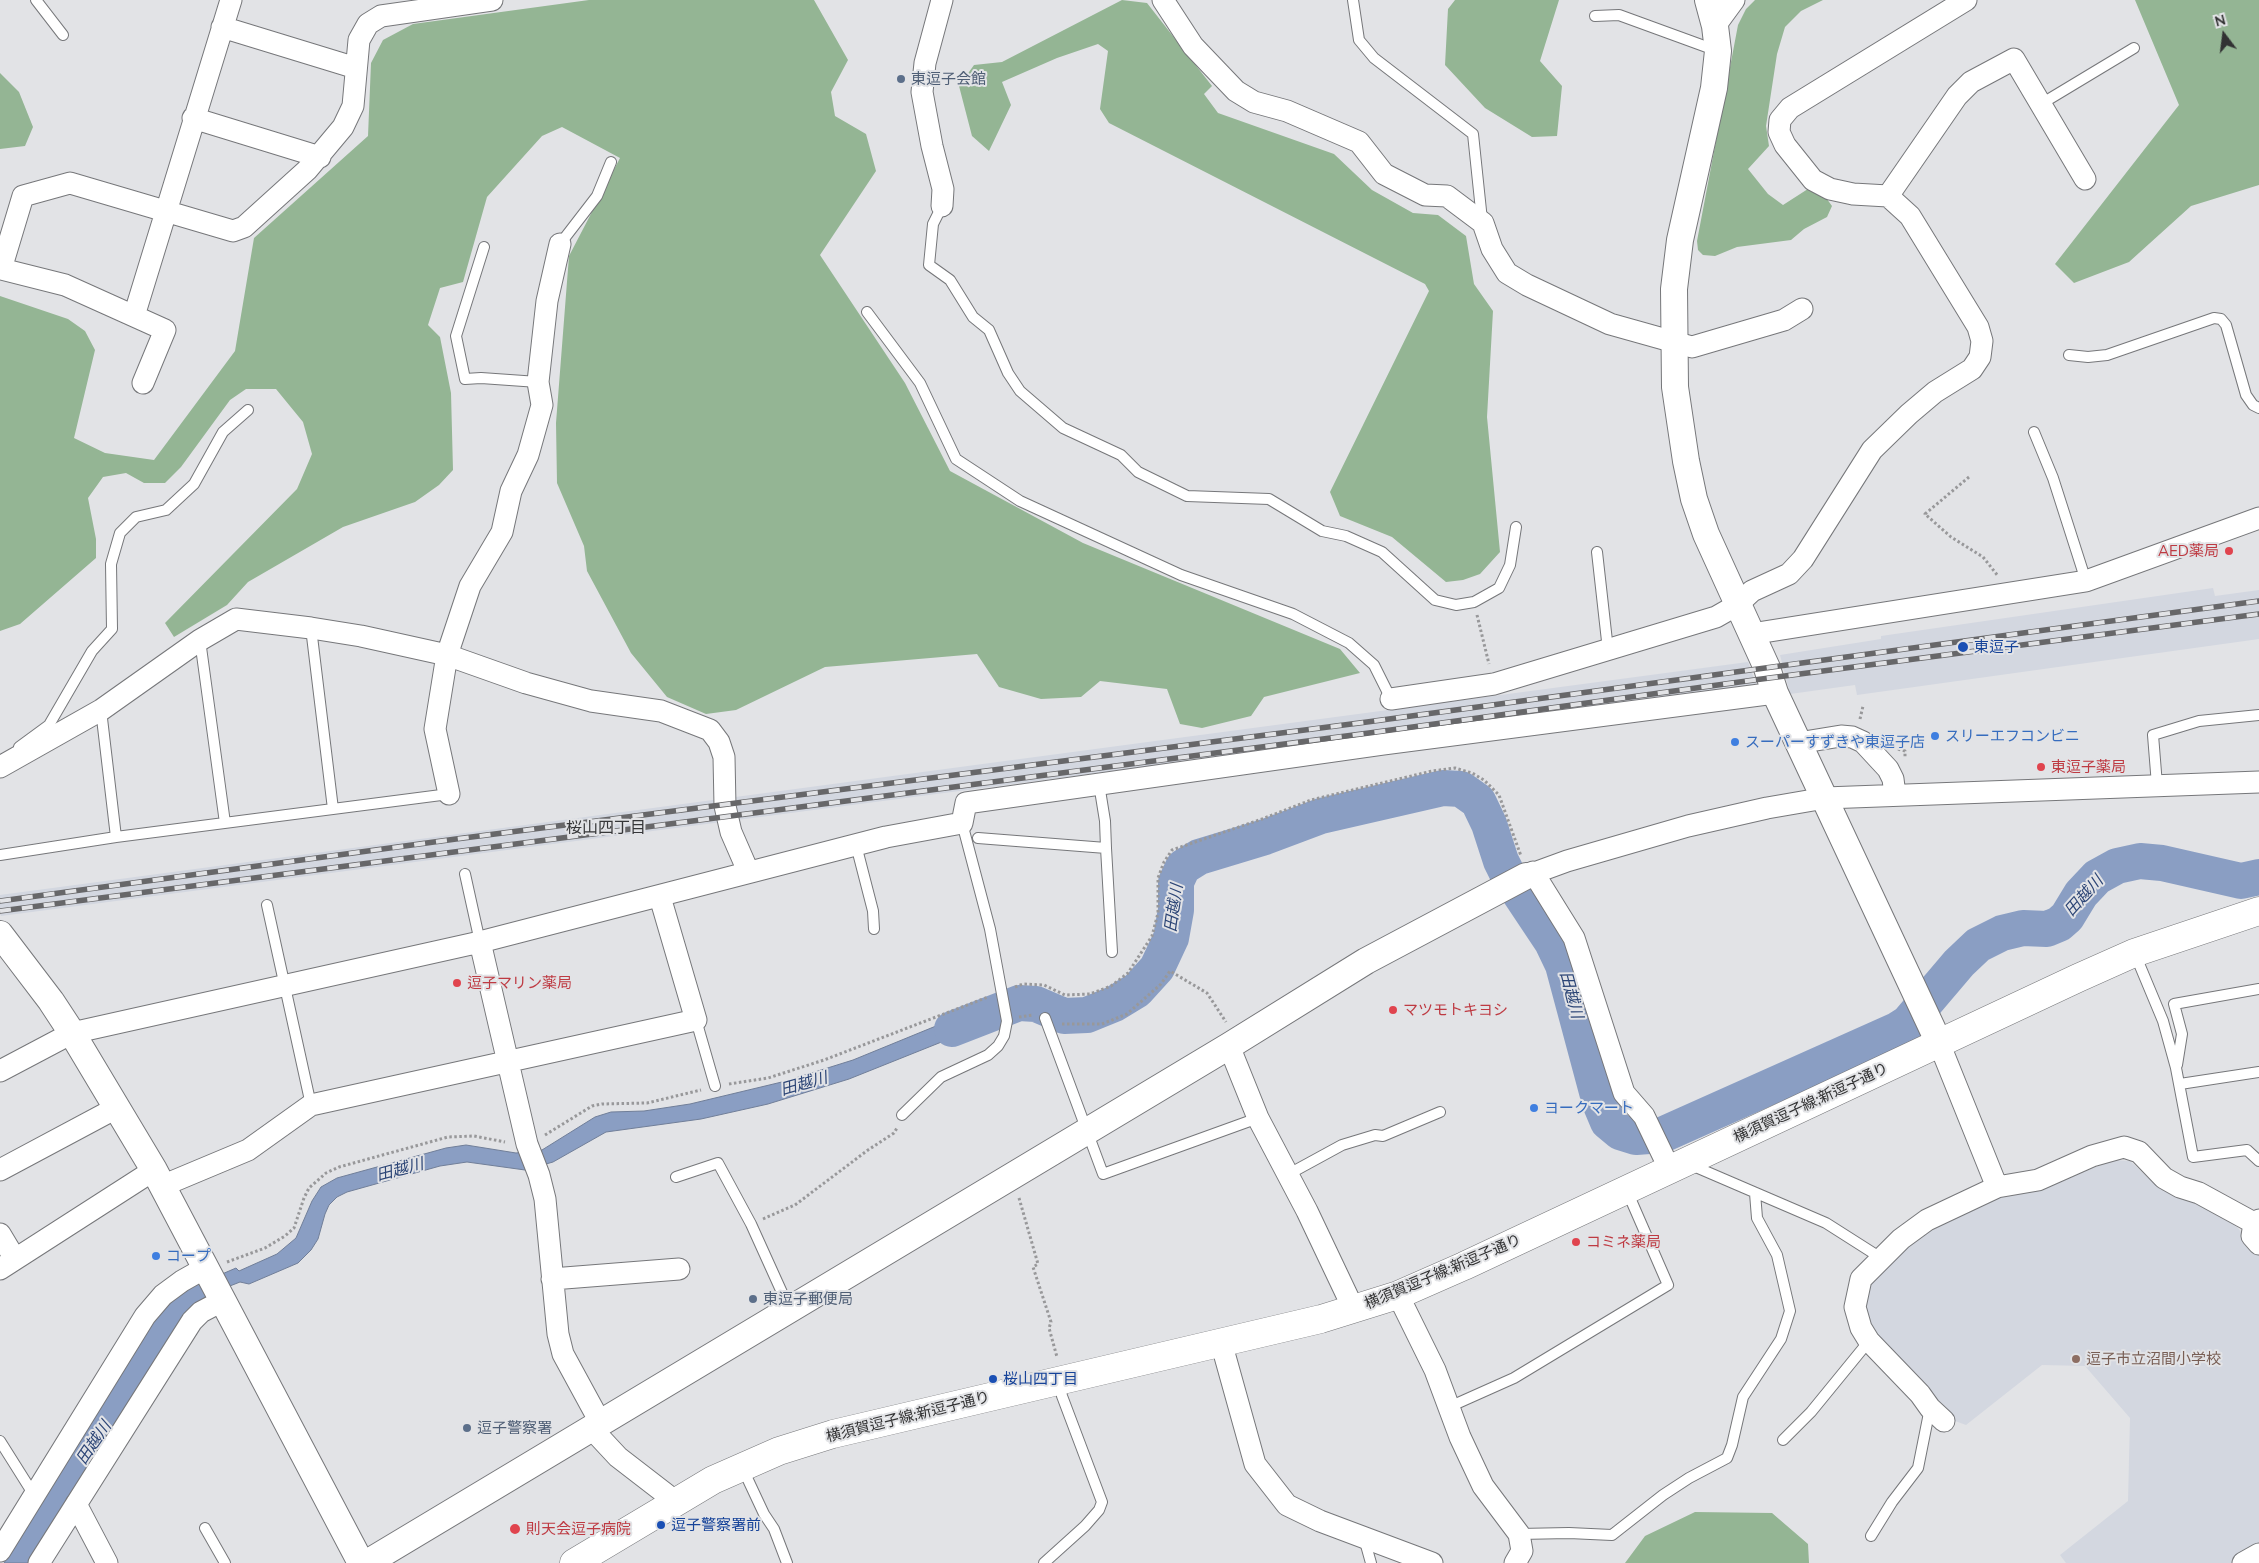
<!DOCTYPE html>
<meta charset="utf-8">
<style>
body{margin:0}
#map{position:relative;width:2259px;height:1563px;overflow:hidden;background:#e2e3e6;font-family:Mulish,sans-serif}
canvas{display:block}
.north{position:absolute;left:2199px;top:10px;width:50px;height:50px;-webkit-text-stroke:4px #e2e3e6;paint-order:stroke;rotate:345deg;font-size:14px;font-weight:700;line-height:20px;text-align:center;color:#323233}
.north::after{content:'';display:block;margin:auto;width:18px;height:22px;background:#323233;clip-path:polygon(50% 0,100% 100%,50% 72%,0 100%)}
</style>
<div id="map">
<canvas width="2259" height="1563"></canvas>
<div class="north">N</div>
</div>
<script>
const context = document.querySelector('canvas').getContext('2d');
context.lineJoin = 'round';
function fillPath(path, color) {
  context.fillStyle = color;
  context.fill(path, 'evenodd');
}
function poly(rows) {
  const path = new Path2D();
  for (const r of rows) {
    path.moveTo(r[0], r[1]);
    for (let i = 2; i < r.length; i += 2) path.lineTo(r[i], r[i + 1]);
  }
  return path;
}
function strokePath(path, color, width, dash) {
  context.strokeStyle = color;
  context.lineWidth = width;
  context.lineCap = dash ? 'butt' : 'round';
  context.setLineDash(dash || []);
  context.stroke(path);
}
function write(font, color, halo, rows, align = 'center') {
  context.font = font + ' Mulish,"Noto Sans JP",sans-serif';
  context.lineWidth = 4;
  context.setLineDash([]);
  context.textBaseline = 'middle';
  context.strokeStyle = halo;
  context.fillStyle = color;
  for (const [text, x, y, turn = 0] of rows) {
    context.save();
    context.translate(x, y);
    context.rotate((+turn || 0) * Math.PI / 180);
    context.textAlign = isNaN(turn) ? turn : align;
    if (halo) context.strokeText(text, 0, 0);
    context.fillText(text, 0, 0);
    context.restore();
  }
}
const built = poly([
 [2213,588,2215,596,2259,590,2259,639,1857,695,1855,685,1790,694,1780,655,1881,639,1881,636],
 [1748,662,1757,687,1,916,0,914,0,895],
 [2113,1160,2130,1161,2160,1189,2188,1193,2237,1227,2259,1255,2259,1551,2240,1563,2066,1563,2060,1555,2128,1501,2130,1418,2085,1366,2042,1365,1966,1425,1947,1418,1874,1342,1862,1307,1873,1276,1904,1244,1997,1194,2037,1190]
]);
const forest = poly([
 [589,0,814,0,848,60,831,92,835,116,866,134,876,171,820,255,905,383,950,471,1083,543,1340,649,1360,673,1264,697,1251,716,1202,728,1180,724,1167,689,1100,681,1081,697,1041,699,999,687,977,654,825,667,736,710,706,714,667,697,631,653,587,571,584,546,557,483,556,423,569,256,620,158,562,127,542,136,487,197,463,282,440,288,428,325,440,337,451,393,453,470,439,485,415,502,343,527,248,582,227,605,174,637,165,623,297,489,312,454,303,422,276,389,246,389,230,400,181,467,165,483,144,483,126,473,103,477,88,498,96,539,96,558,20,624,0,631,0,296,68,319,85,331,95,350,74,438,105,453,154,460,235,351,254,238,368,136,371,63,383,40,413,24],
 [1122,0,1147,3,1212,86,1204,94,1218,113,1334,154,1372,190,1413,213,1438,215,1466,236,1474,284,1493,311,1487,417,1500,552,1480,574,1463,580,1446,582,1392,537,1340,516,1330,492,1429,291,1425,284,1109,123,1100,109,1108,51,1098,44,1057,58,1002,82,1011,105,989,151,972,136,959,86,974,65,1002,62],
 [1455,0,1559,0,1540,61,1562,86,1557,136,1532,137,1485,108,1445,65,1448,9],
 [1755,0,1823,0,1801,11,1785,27,1777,54,1766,126,1769,146,1748,169,1768,194,1783,205,1811,187,1824,195,1832,206,1827,217,1804,229,1791,240,1737,247,1715,256,1703,255,1698,250,1697,241,1738,25,1746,9],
 [2135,0,2259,0,2259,185,2191,206,2129,262,2074,283,2055,264,2179,105],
 [0,73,19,92,33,127,25,146,0,149],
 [1695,1512,1772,1513,1808,1544,1809,1563,1625,1563,1645,1536]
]);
const water = poly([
 [997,1001,999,1019,849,1079,768,1104,701,1119,606,1132,553,1162,525,1170,467,1162,440,1166,347,1192,337,1197,329,1205,325,1214,318,1239,311,1250,298,1263,249,1284,240,1282,207,1295,191,1310,30,1563,4,1563,156,1318,171,1301,185,1290,236,1268,239,1271,277,1254,296,1238,312,1201,321,1187,337,1178,446,1148,466,1145,516,1153,542,1150,595,1117,611,1112,644,1111,690,1104,786,1081,853,1060,997,1001]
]);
const river = poly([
 [952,1029,1019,1003,1036,1004,1064,1016,1087,1015,1114,1004,1137,990,1157,968,1171,938,1176,910,1176,882,1183,867,1199,857,1265,837,1321,816,1443,788,1461,789,1478,801,1489,824,1501,861,1510,879,1552,942,1563,965,1600,1103,1608,1122,1620,1132,1636,1137,1662,1135,1897,1030,1908,1023,1959,963,1978,945,2002,933,2023,928,2047,929,2059,924,2067,917,2081,894,2097,877,2117,866,2140,861,2162,863,2241,881,2259,877]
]);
const path = poly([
 [1969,477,1925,514,1951,537,1983,557,1998,576],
 [1477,615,1489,664],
 [1860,719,1863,706],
 [1898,749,1905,751,1905,758],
 [1015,987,1023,984,1044,985,1065,995,1090,994,1111,986,1128,973,1152,936,1158,913,1158,878,1164,862,1172,850,1262,819,1311,800,1432,771,1455,768,1472,773,1484,780,1499,795,1521,856],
 [1019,1017,1033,1015],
 [1062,1024,1102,1024,1127,1014,1161,984,1170,971,1207,993,1226,1022],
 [729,1084,768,1078,824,1060,988,997],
 [545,1135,592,1106,602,1104,647,1103,701,1090],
 [1019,1198,1038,1264,1033,1267,1051,1322,1049,1328,1057,1357],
 [763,1219,795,1205,868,1150,894,1133,897,1128],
 [227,1262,265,1248,285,1236,294,1228,304,1198,309,1188,326,1173,339,1167,448,1137,474,1136,505,1142]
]);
const service = poly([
 [36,0,63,35],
 [1353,0,1359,40,1374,58,1473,134,1482,220],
 [1595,16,1619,15,1715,50],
 [2041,104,2134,48],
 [942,206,933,224,929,265,950,280,973,317,989,330,1008,373,1020,391,1063,428,1121,455,1138,472,1187,496,1269,499,1322,531,1346,536,1382,552,1435,600,1456,605,1474,602,1499,588,1510,565,1516,527],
 [560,244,597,196,611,162],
 [484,247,456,336,465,379,481,378,538,382],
 [867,312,920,383,956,459,1020,501,1181,575,1293,614,1349,643,1374,665,1391,699],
 [2069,355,2088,357,2107,355,2214,318,2221,319,2226,325,2246,395,2253,405,2259,408],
 [2034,432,2053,478,2086,581],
 [1597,552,1608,650],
 [311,628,333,809],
 [200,640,225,823],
 [101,710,116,837],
 [19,747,49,725,92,651,112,629,111,564,120,533,136,517,166,510,194,484,223,432,248,410],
 [1099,784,1105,821,1106,848],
 [2157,785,2153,735,2199,721,2259,715],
 [978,838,1106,848,1112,952],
 [856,845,873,911,874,929],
 [0,855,116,837,449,794],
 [465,874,480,942],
 [267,905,311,1105],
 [2135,954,2163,1021,2176,1068,2193,1157,2247,1150,2259,1161],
 [1045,1018,1103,1174,1258,1118],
 [696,1020,715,1086],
 [2177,1065,2182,1034,2174,1004,2259,989],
 [2180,1084,2259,1072],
 [902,1115,941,1077,988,1055,998,1046,1004,1036,1007,1021,990,929,962,823],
 [1691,1165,1826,1223,1881,1258],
 [1287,1175,1342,1145,1375,1135,1383,1136,1440,1112],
 [676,1177,718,1163,751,1224,789,1308],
 [1449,1407,1514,1378,1668,1285,1627,1191],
 [1783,1440,1811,1412,1869,1341],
 [0,1441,34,1495],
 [742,1467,764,1514,774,1529,787,1563],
 [205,1528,225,1563],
 [1519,1534,1569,1533,1612,1535,1663,1495,1689,1478,1727,1458,1732,1445,1743,1397,1781,1339,1790,1311,1777,1255,1757,1218,1755,1193],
 [1871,1536,1892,1502,1918,1468,1930,1408],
 [1364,1538,1371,1563],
 [1044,1563,1085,1526,1099,1510,1102,1502,1062,1396,1059,1382]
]);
const minor = poly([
 [1163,0,1193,46,1236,91,1254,102,1287,111,1359,142,1384,174,1425,195,1447,196,1483,223,1492,249,1507,273,1527,285,1610,324,1692,347,1784,320,1802,309],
 [1715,26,1734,0],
 [222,27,356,68],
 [193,118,320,157],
 [1888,196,1853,194,1830,189,1813,180,1785,145,1779,132,1780,120,1790,108,1966,0],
 [942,206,943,189,932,146,922,92,925,63,942,0],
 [134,316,231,0],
 [143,383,165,330,65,285,1,269,23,196,70,183,233,231,244,227,307,170,343,127,353,106,359,40,368,24,381,16,492,0],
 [1751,634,2086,581,2259,518],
 [1391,699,1494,684,1716,617,1737,605,1752,591,1789,574,1803,559,1872,450,1909,414,1935,392,1972,369,1980,357,1982,341,1978,327,1910,216,1888,196,1957,96,1971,82,2014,59,2085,179],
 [1798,743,1841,736,1852,737,1863,742,1888,769,1893,779,1895,795],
 [0,767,101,710,200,640,236,619,311,628,361,636,447,655,526,683,591,701,661,711,710,730,719,742,724,757,725,806,731,832,748,871],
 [449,794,435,729,447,655,470,586,502,532,511,491,528,455,542,405,538,382,547,301,560,244],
 [1533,872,1574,938,1624,1093,1644,1116,1670,1170],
 [1526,876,1567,861,1688,826,1767,808,1825,798,2259,782],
 [480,942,527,1144,539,1175,545,1199,558,1334,563,1354,600,1422],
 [1939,1043,1997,1187],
 [1229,1046,1258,1118,1307,1211,1354,1310],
 [0,1071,72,1033,480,942,886,837,962,823,966,803,1383,744,1775,693],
 [0,1170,118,1107],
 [162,1186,248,1150,311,1105,696,1020,660,897],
 [2254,1223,2252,1236,2259,1244],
 [0,1234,15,1259],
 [0,1269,154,1170],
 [552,1279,679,1269],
 [1398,1295,1435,1370,1460,1437,1483,1486,1519,1534,1522,1551,1515,1563],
 [1221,1342,1255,1464,1287,1505,1320,1521,1432,1563],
 [1944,1421,1930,1408,1920,1394,1869,1341,1861,1328,1855,1307,1861,1279,1901,1239,1927,1220,1997,1187,2038,1180,2092,1156,2124,1147,2139,1152,2164,1178,2180,1187,2199,1193,2254,1223,2259,1220],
 [591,1428,618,1457,675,1501],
 [76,1504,107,1563],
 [0,1551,145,1316,163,1295,182,1281,205,1268],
 [39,1563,192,1321,201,1312,222,1301],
 [2243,1563,2259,1554]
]);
const tertiary = poly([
 [1708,0,1715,26,1718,51,1714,88,1680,240,1674,289,1675,387,1686,461,1694,499,1706,534,1767,668,1775,693,1939,1043],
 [0,934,51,1001,72,1033,154,1170,361,1563],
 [367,1563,1229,1046,1366,961,1526,876]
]);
const primary = poly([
 [574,1563,713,1480,779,1451,833,1434,1321,1319,1398,1295,1464,1266,2078,978,2134,953,2259,911]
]);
const rail = poly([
 [0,901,456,839,1367,722,2259,601],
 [0,911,1369,733,1754,680,2259,614]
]);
const markers = [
 [901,79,5,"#5c6f8a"],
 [2229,551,5,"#e0444e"],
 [1963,647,6,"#1a4fb4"],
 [1935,736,5,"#3f7fe0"],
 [1735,742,5,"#3f7fe0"],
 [2041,767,5,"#e0444e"],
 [457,983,5,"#e0444e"],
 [1393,1010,5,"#e0444e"],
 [1534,1108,5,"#3f7fe0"],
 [1576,1242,5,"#e0444e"],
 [156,1256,5,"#3f7fe0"],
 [753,1299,5,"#5c6f8a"],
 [2076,1359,5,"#8d6e63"],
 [993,1379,5,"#1a4fb4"],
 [467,1428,5,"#5c6f8a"],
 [661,1525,5,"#1a4fb4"],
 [515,1529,6,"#e0444e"]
];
const serviceNames = [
 ["東逗子会館",911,79],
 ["東逗子郵便局",763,1299],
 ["逗子警察署",477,1428]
];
const healthNames = [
 ["AED薬局",2219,551,"right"],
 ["東逗子薬局",2051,767],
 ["逗子マリン薬局",467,983],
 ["マツモトキヨシ",1403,1010],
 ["コミネ薬局",1586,1242],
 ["則天会逗子病院",526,1529]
];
const transitNames = [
 ["東逗子",1974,647],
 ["桜山四丁目",1003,1379],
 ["逗子警察署前",671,1525]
];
const shopNames = [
 ["スリーエフコンビニ",1945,736],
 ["スーパーすずきや東逗子店",1745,742],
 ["ヨークマート",1544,1108],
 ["コープ",166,1256]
];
const streetNames = [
 ["横須賀逗子線;新逗子通り",1811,1103,-25],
 ["横須賀逗子線;新逗子通り",1443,1272,-23],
 ["横須賀逗子線;新逗子通り",908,1417,-14]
];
const educationNames = [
 ["逗子市立沼間小学校",2086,1359]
];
const neighbourhoodNames = [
 ["桜山四丁目",606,828]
];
const waterNames = [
 ["田越川",2084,896,-48],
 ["田越川",1174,908,-82],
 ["田越川",1571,995,75],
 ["田越川",804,1084,-16],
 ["田越川",400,1170,-15],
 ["田越川",94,1443,-56]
];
fillPath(built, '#d3d7e0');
fillPath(forest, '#94b594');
fillPath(water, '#8a9ec3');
strokePath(water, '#707e98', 1);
strokePath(river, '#8a9ec3', 36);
strokePath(service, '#76777a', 12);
strokePath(minor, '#76777a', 23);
strokePath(tertiary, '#76777a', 28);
strokePath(primary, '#76777a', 29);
strokePath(path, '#98989a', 3, [2.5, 2.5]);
strokePath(service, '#fff', 10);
strokePath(minor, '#fff', 21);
strokePath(tertiary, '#fff', 26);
strokePath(primary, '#fff', 28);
strokePath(rail, '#676769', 5.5);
strokePath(rail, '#e2e3e6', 4, [11]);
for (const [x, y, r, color] of markers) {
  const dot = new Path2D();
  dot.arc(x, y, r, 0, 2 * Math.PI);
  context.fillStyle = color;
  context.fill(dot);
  strokePath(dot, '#e2e3e6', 2);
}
write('15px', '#4e5e75', '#e2e3e6', serviceNames, 'left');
write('15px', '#be3a42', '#e2e3e6', healthNames, 'left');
write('15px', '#164399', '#e2e3e6', transitNames, 'left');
write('15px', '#366cbe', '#e2e3e6', shopNames, 'left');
write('15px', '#323233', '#e2e3e6', streetNames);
write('15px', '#785e54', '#e2e3e6', educationNames, 'left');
write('16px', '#363739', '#e2e3e6', neighbourhoodNames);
write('italic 16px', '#2c4576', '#e2e3e6', waterNames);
</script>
